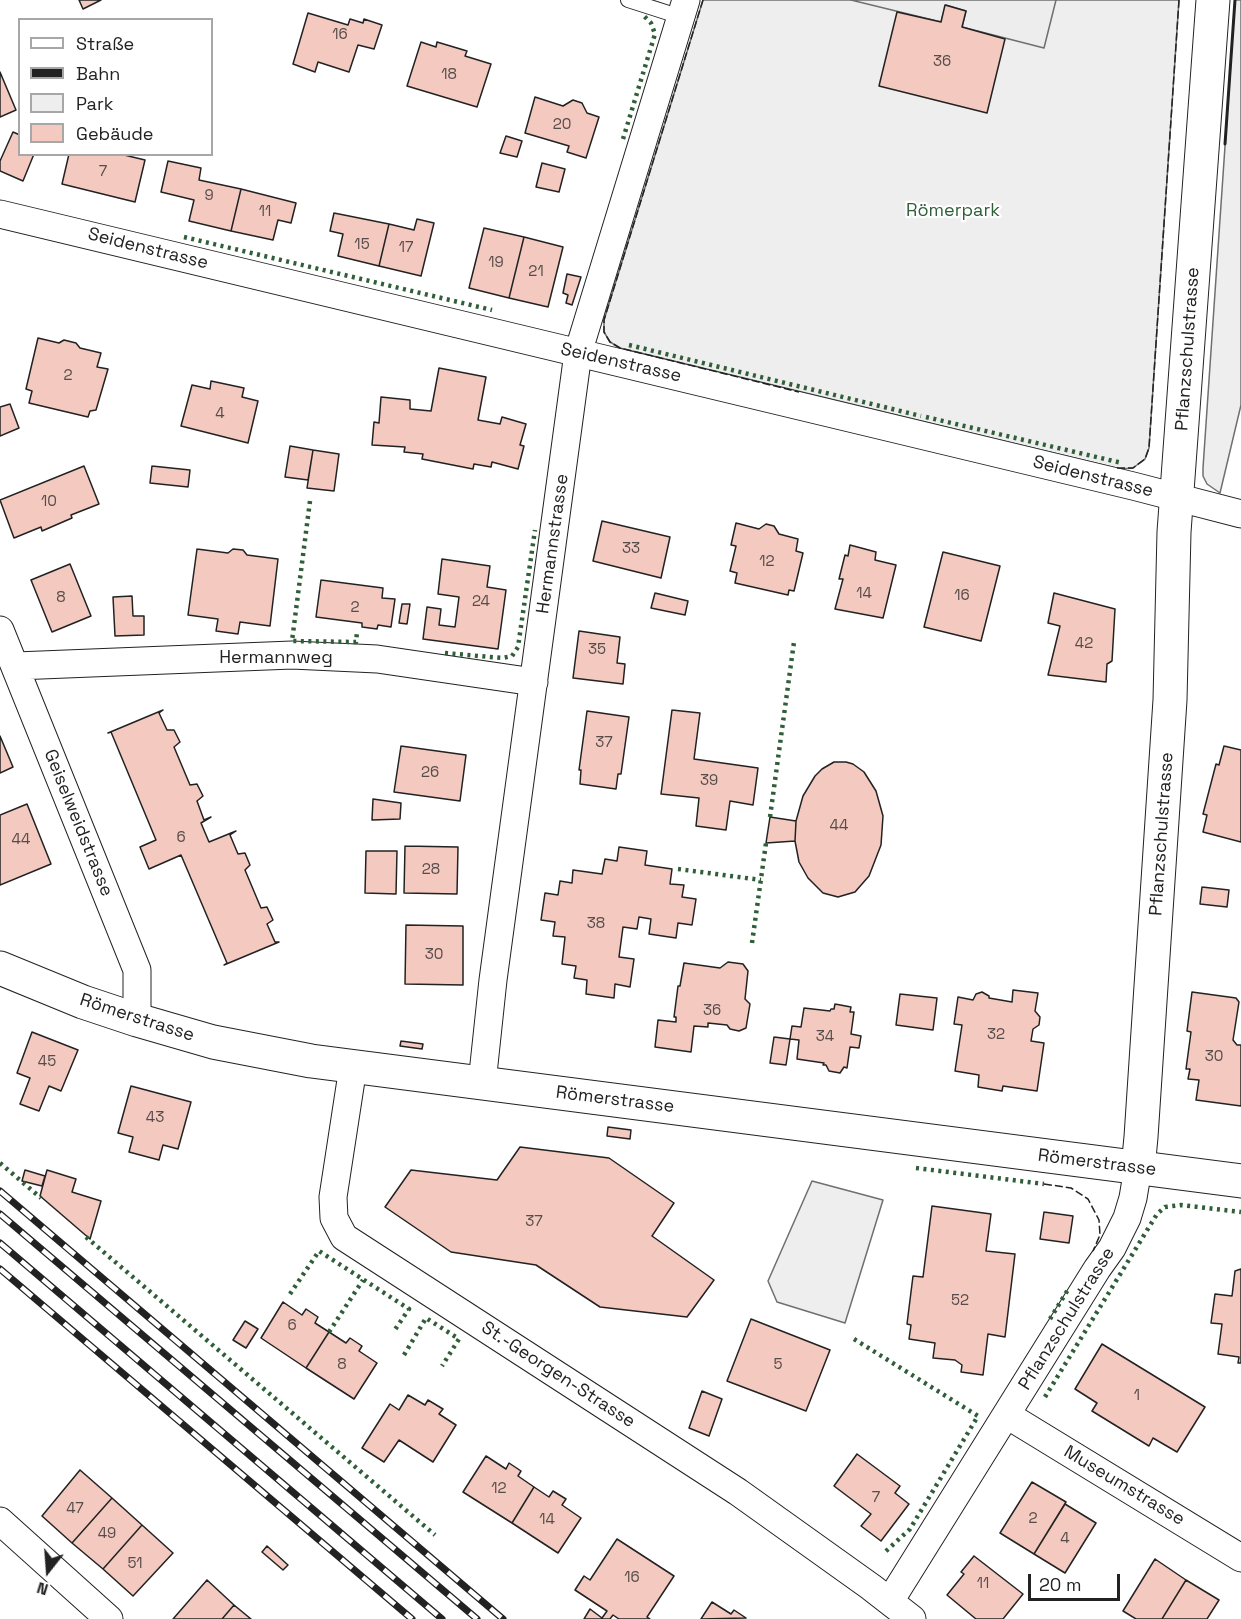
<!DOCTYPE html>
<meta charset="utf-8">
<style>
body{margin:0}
#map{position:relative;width:1241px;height:1619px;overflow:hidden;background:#fff;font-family:"Space Grotesk",sans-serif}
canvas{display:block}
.legend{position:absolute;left:18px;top:18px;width:195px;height:138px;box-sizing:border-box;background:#fff;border:2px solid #a7a7a7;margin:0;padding:8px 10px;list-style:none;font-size:18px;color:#222}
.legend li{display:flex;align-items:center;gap:12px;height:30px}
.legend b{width:30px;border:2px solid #a7a7a7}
.north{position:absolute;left:18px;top:1541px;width:60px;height:60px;-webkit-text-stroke:4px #fff;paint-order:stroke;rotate:197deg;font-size:16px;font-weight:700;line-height:24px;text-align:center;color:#222}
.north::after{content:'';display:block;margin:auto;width:21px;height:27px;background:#222;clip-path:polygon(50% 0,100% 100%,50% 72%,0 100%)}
.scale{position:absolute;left:1028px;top:1574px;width:92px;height:27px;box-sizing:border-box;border:3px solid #222;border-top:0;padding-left:8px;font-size:18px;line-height:21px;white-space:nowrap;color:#222;-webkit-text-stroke:4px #fff;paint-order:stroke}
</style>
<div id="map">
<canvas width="1241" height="1619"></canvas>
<ul class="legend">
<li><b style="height:8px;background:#fff"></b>Straße</li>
<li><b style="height:8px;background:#222"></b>Bahn</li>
<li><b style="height:16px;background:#eee"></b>Park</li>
<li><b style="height:16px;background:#f3c9c0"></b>Gebäude</li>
</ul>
<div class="north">N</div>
<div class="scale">20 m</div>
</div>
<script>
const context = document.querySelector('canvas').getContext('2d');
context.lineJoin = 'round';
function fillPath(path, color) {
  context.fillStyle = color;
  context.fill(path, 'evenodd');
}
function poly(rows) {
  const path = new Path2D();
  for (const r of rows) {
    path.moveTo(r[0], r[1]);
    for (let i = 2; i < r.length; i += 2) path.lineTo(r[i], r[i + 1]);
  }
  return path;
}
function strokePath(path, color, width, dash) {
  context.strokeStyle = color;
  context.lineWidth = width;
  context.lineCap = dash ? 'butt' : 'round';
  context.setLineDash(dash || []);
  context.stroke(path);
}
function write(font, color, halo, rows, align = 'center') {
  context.font = font + ' "Space Grotesk",sans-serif';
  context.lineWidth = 4.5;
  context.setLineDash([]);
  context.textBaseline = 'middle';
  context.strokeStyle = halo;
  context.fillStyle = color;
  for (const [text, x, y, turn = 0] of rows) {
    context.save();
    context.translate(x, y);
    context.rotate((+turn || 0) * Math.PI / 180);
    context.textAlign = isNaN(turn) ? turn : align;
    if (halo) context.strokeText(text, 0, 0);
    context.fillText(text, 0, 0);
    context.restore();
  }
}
const green = poly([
 [703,0,1179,0,1149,448,1145,459,1133,468,1120,469,620,348,610,342,604,332,604,320,703,0],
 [1235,0,1241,0,1241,405,1220,493,1207,484,1203,476,1203,468,1235,0],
 [812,1181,883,1200,845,1323,777,1302,768,1281,812,1181]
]);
const parking = poly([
 [851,0,1056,0,1044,48,962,27,966,11,946,5,941,22,851,0]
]);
const building = poly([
 [79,0,101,0,83,9,79,0],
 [945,5,966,11,962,27,1005,39,987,113,879,86,897,12,941,22,945,5],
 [308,13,348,25,350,19,363,23,364,19,382,25,374,49,358,45,349,72,318,62,315,72,293,64,308,13],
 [421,42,436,47,437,42,467,51,465,56,491,64,477,107,407,86,421,42],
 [0,72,16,110,0,117,0,72],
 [535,97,563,106,573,100,582,103,587,113,599,117,586,158,567,152,569,146,525,133,535,97],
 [13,132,20,135,20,154,34,154,23,181,0,171,0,161,13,132],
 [506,136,522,141,517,157,500,153,506,136],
 [69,154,120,154,145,160,135,202,62,184,69,154],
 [168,161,201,168,199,180,241,189,231,231,189,221,194,200,161,192,168,161],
 [542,163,565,169,559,192,536,187,542,163],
 [241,189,296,203,291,223,278,220,273,240,231,231,241,189],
 [334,213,389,224,379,266,338,256,343,234,330,231,334,213],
 [417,219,434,223,421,276,379,266,389,224,414,230,417,219],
 [484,228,524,237,509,298,469,288,484,228],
 [524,237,563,247,548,307,509,298,524,237],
 [567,274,581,277,572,305,566,303,568,295,563,293,567,274],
 [38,338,59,343,64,340,76,343,80,348,101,353,97,367,108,369,96,410,90,411,88,417,29,403,32,391,26,389,38,338],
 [439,368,486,377,478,420,500,424,502,417,526,424,520,445,524,446,518,469,492,462,491,467,474,464,473,469,422,459,423,454,404,452,405,447,372,445,374,422,379,423,381,397,410,400,410,409,431,411,439,368],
 [211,381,244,388,242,397,258,401,248,443,181,426,192,385,210,389,211,381],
 [10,404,19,428,0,436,0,407,10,404],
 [290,446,313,450,308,480,285,477,290,446],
 [313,450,339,454,334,491,307,488,313,450],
 [84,466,99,504,71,515,72,518,42,531,41,527,14,538,0,500,84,466],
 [152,466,190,470,188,487,150,483,152,466],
 [602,521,670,537,661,578,593,561,602,521],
 [736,523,759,529,766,524,774,526,779,534,798,539,796,551,803,553,794,591,789,590,788,595,735,583,737,573,730,571,736,546,731,545,736,523],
 [850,545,876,552,875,560,896,565,883,618,835,609,843,579,839,579,845,555,848,556,850,545],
 [197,549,228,553,233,549,243,550,247,555,278,559,270,626,240,622,238,634,216,631,218,619,188,615,197,549],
 [943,552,1000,566,981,641,924,627,943,552],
 [442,559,490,566,487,587,506,590,498,649,423,639,427,607,441,609,439,625,455,627,459,597,438,594,442,559],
 [70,564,91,616,52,632,31,580,70,564],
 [321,580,383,588,382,598,395,599,391,627,378,625,377,629,362,627,362,623,316,617,321,580],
 [655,593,688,601,685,615,651,608,655,593],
 [1054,593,1115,609,1112,661,1107,664,1106,682,1048,675,1060,626,1048,623,1054,593],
 [132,596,133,616,144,616,144,635,115,636,113,597,132,596],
 [402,604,410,604,407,624,399,623,402,604],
 [579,631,620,637,617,663,625,664,623,684,573,678,579,631],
 [163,710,159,713,167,730,174,730,180,742,174,747,190,785,197,784,203,796,197,801,204,820,211,817,201,823,209,842,236,831,230,835,238,854,245,853,250,865,245,870,261,908,267,907,273,920,267,924,275,942,279,942,224,965,227,963,181,855,149,869,140,847,156,840,111,732,108,733,163,710],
 [672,710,700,713,694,759,758,768,753,805,730,801,726,830,696,826,699,798,661,794,672,710],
 [587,711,629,717,621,774,618,774,616,789,580,784,581,770,579,770,587,711],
 [0,736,13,767,0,773,0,736],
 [401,746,466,755,460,801,394,792,401,746],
 [1224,746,1241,750,1241,842,1203,832,1207,815,1203,814,1216,764,1219,765,1224,746],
 [834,762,846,762,853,764,864,772,876,791,883,816,881,845,869,876,855,892,838,897,823,893,808,878,799,862,795,841,796,821,803,796,815,776,822,769,834,762],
 [373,799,401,803,400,819,372,820,373,799],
 [27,804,51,864,0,885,0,815,27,804],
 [770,817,796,821,795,841,766,843,770,817],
 [405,846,458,847,457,894,404,893,405,846],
 [619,847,647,851,645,865,672,869,670,884,684,885,682,897,696,899,692,925,678,923,676,938,649,934,651,919,639,917,637,929,623,927,619,957,634,959,630,987,615,984,614,998,586,994,587,980,574,978,576,966,562,964,565,937,553,936,555,922,541,920,545,893,558,895,560,881,572,883,573,870,602,874,605,859,617,861,619,847],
 [366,851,397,851,396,894,365,893,366,851],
 [1202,887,1229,890,1227,907,1200,904,1202,887],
 [406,925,463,926,463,985,405,984,406,925],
 [728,962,743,964,748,971,745,999,750,1004,746,1028,739,1031,730,1029,727,1025,708,1023,708,1027,694,1026,691,1052,655,1047,658,1020,676,1022,676,1017,674,1017,678,986,680,986,684,963,720,968,728,962],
 [1013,990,1038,993,1035,1011,1040,1017,1039,1025,1033,1029,1031,1041,1044,1043,1037,1091,1003,1086,1002,1091,978,1087,979,1075,955,1071,962,1025,954,1024,958,997,973,1000,976,994,982,992,989,996,989,998,1012,1002,1013,990],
 [1192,992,1236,998,1239,1002,1233,1040,1237,1045,1241,1045,1241,1106,1196,1100,1199,1080,1188,1079,1190,1069,1186,1069,1191,1032,1187,1031,1192,992],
 [900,994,937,998,933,1030,896,1025,900,994],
 [835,1004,851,1007,850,1012,854,1012,851,1034,861,1036,859,1048,850,1047,847,1068,844,1067,840,1073,829,1071,826,1065,823,1065,824,1063,797,1059,799,1040,790,1039,792,1026,801,1027,804,1008,830,1011,831,1009,834,1009,835,1004],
 [32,1032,78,1050,61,1091,49,1086,39,1111,20,1104,30,1078,17,1073,32,1032],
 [774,1037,790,1039,786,1065,770,1063,774,1037],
 [401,1041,423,1044,422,1049,400,1046,401,1041],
 [131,1086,191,1102,178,1149,163,1145,159,1160,129,1152,133,1137,118,1133,131,1086],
 [608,1127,631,1130,630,1139,607,1136,608,1127],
 [520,1147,609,1158,674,1203,652,1236,714,1280,687,1317,600,1307,536,1265,451,1252,385,1207,411,1170,497,1180,520,1147],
 [25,1170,45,1176,42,1186,22,1181,25,1170],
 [47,1170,76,1179,72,1192,101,1201,90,1239,40,1196,47,1170],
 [932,1206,991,1214,986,1251,1015,1254,1005,1337,988,1334,983,1375,961,1372,962,1365,955,1360,933,1358,935,1343,909,1339,911,1325,907,1324,913,1276,923,1277,932,1206],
 [1044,1212,1073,1216,1069,1243,1040,1239,1044,1212],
 [1241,1269,1241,1363,1238,1363,1239,1357,1218,1354,1222,1324,1211,1323,1215,1294,1232,1296,1235,1271,1241,1269],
 [283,1302,302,1315,306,1309,318,1317,315,1323,329,1332,306,1368,261,1338,283,1302],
 [751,1319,830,1350,806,1411,727,1381,751,1319],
 [245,1321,258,1329,246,1348,233,1340,245,1321],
 [329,1332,346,1343,350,1338,362,1346,359,1351,377,1363,354,1399,306,1368,329,1332],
 [1102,1344,1205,1407,1177,1452,1153,1438,1149,1446,1092,1411,1097,1403,1075,1389,1102,1344],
 [702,1391,722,1399,709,1436,689,1428,702,1391],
 [408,1395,425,1405,428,1400,443,1409,439,1414,456,1425,433,1462,399,1440,384,1462,362,1448,390,1404,399,1410,408,1395],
 [857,1454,900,1486,895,1493,909,1504,881,1541,861,1526,871,1514,834,1486,857,1454],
 [486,1456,506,1469,509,1463,521,1471,518,1476,534,1487,512,1523,463,1492,486,1456],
 [80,1470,112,1498,72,1543,42,1516,80,1470],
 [1032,1482,1066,1502,1034,1554,1000,1533,1032,1482],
 [534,1487,549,1497,553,1491,566,1499,562,1505,581,1518,558,1553,512,1523,534,1487],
 [112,1498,142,1525,103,1569,72,1543,112,1498],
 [1065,1504,1096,1523,1065,1573,1034,1554,1065,1504],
 [142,1525,173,1553,133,1596,103,1569,142,1525],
 [617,1539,674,1576,647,1617,650,1619,619,1619,613,1615,610,1619,584,1619,590,1609,602,1618,607,1611,575,1590,584,1576,590,1580,617,1539],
 [267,1546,288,1565,283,1570,262,1552,267,1546],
 [974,1556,1023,1594,1003,1619,976,1619,947,1595,964,1574,961,1572,974,1556],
 [1155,1559,1186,1580,1162,1619,1136,1619,1123,1611,1155,1559],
 [207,1580,234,1605,222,1619,173,1619,207,1580],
 [1186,1580,1219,1600,1207,1619,1162,1619,1186,1580],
 [712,1602,731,1614,734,1610,746,1618,701,1619,712,1602],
 [234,1605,251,1619,222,1619,234,1605]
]);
const service = poly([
 [628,0,681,17]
]);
const minor = poly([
 [0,214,1133,486,1241,514],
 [0,630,137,970,137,1020],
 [16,666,292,655,377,659,534,682],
 [353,1067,333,1197,334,1218,344,1237,738,1492,871,1587,912,1619],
 [482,1083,493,980,578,353,686,0],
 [1007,1415,1241,1558],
 [0,1521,109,1619],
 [890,1601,1097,1269,1112,1248,1127,1218,1133,1198,1138,1168]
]);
const tertiary = poly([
 [1138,1168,1141,1137,1170,700,1174,532,1213,0]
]);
const secondary = poly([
 [0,968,83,1002,137,1020,213,1042,311,1061,1241,1181]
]);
const rail = poly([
 [0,1191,503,1619],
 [0,1214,477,1619],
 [0,1243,442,1619],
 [0,1269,412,1619]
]);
const hedge = poly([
 [623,139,655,34,651,23,642,14],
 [184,237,492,310],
 [629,345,921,416],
 [926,417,1122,463],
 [310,501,292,641,356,642,357,632],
 [445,653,502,658,512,656,518,647,535,530],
 [770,817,794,642],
 [678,869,761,880],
 [752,943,766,843],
 [0,1163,41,1198],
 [916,1168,1044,1184],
 [86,1237,435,1535],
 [290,1294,319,1251,409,1309,394,1331],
 [1050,1319,1069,1288],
 [329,1332,363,1280],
 [854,1339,978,1416,910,1529,885,1552],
 [404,1355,426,1318,459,1339,442,1366],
 [1045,1397,1157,1214,1165,1207,1181,1205,1241,1212]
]);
const fence = poly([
 [703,0,604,320,604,332,610,342,620,348,799,392],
 [1117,468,1133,468,1145,459,1149,448,1179,0],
 [1044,1184,1071,1188,1088,1199,1099,1220,1100,1235,1093,1251]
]);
const wall = poly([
 [1225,144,1235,0]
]);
const numberNames = [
 ["16",340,35],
 ["36",942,62],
 ["18",449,75],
 ["20",562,125],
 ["7",103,172],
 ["9",209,196],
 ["11",265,212],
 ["15",362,245],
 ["17",406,248],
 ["19",496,263],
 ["21",536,272],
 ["2",68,376],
 ["4",220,414],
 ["10",49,502],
 ["33",631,549],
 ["12",767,562],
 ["14",864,594],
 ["16",962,596],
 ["8",61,598],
 ["24",481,602],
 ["2",355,608],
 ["42",1084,644],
 ["35",597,650],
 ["37",604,743],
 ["26",430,773],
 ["39",709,781],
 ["44",839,826],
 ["6",181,838],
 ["44",21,840],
 ["28",431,870],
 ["38",596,924],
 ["30",434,955],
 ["36",712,1011],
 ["32",996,1035],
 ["34",825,1037],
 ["30",1214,1057],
 ["45",47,1062],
 ["43",155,1118],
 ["37",534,1222],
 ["52",960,1301],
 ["6",292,1326],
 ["8",342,1365],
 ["5",778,1365],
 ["1",1137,1396],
 ["12",499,1489],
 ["7",876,1498],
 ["47",75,1509],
 ["2",1033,1519],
 ["14",547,1520],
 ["49",107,1534],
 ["4",1065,1539],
 ["51",135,1564],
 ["16",632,1578],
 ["11",983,1584]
];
const parkNames = [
 ["Römerpark",953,211]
];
const streetNames = [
 ["Seidenstrasse",148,249,14],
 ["Pflanzschulstrasse",1188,349,-86],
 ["Seidenstrasse",621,363,13],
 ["Seidenstrasse",1093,477,14],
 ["Hermannstrasse",553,544,-82],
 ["Hermannweg",276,658],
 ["Geiselweidstrasse",78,823,68],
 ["Pflanzschulstrasse",1162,834,-86],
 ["Römerstrasse",137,1018,18],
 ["Römerstrasse",615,1100,7],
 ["Römerstrasse",1097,1163,7],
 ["Pflanzschulstrasse",1067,1319,-58],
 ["St.-Georgen-Strasse",558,1375,33],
 ["Museumstrasse",1124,1486,31]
];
fillPath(green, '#eee');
strokePath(green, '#6f6f6f', 1.5);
fillPath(parking, '#ededed');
strokePath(parking, '#6f6f6f', 1.5);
fillPath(building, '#f3c9c0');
strokePath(building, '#222', 1.5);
strokePath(service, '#222', 16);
strokePath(minor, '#222', 29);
strokePath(tertiary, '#222', 35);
strokePath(secondary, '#222', 35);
strokePath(service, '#fff', 14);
strokePath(minor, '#fff', 27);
strokePath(tertiary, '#fff', 33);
strokePath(secondary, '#fff', 33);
strokePath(rail, '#222', 7);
strokePath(rail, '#fff', 4.5, [14]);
strokePath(hedge, '#2f5e38', 4.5, [3, 4.5]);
strokePath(fence, '#222', 1.5, [8, 3]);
strokePath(wall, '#222', 3);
write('15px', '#564c4a', null, numberNames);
write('18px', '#2f5e38', '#fff', parkNames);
write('18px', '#222', '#fff', streetNames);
</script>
